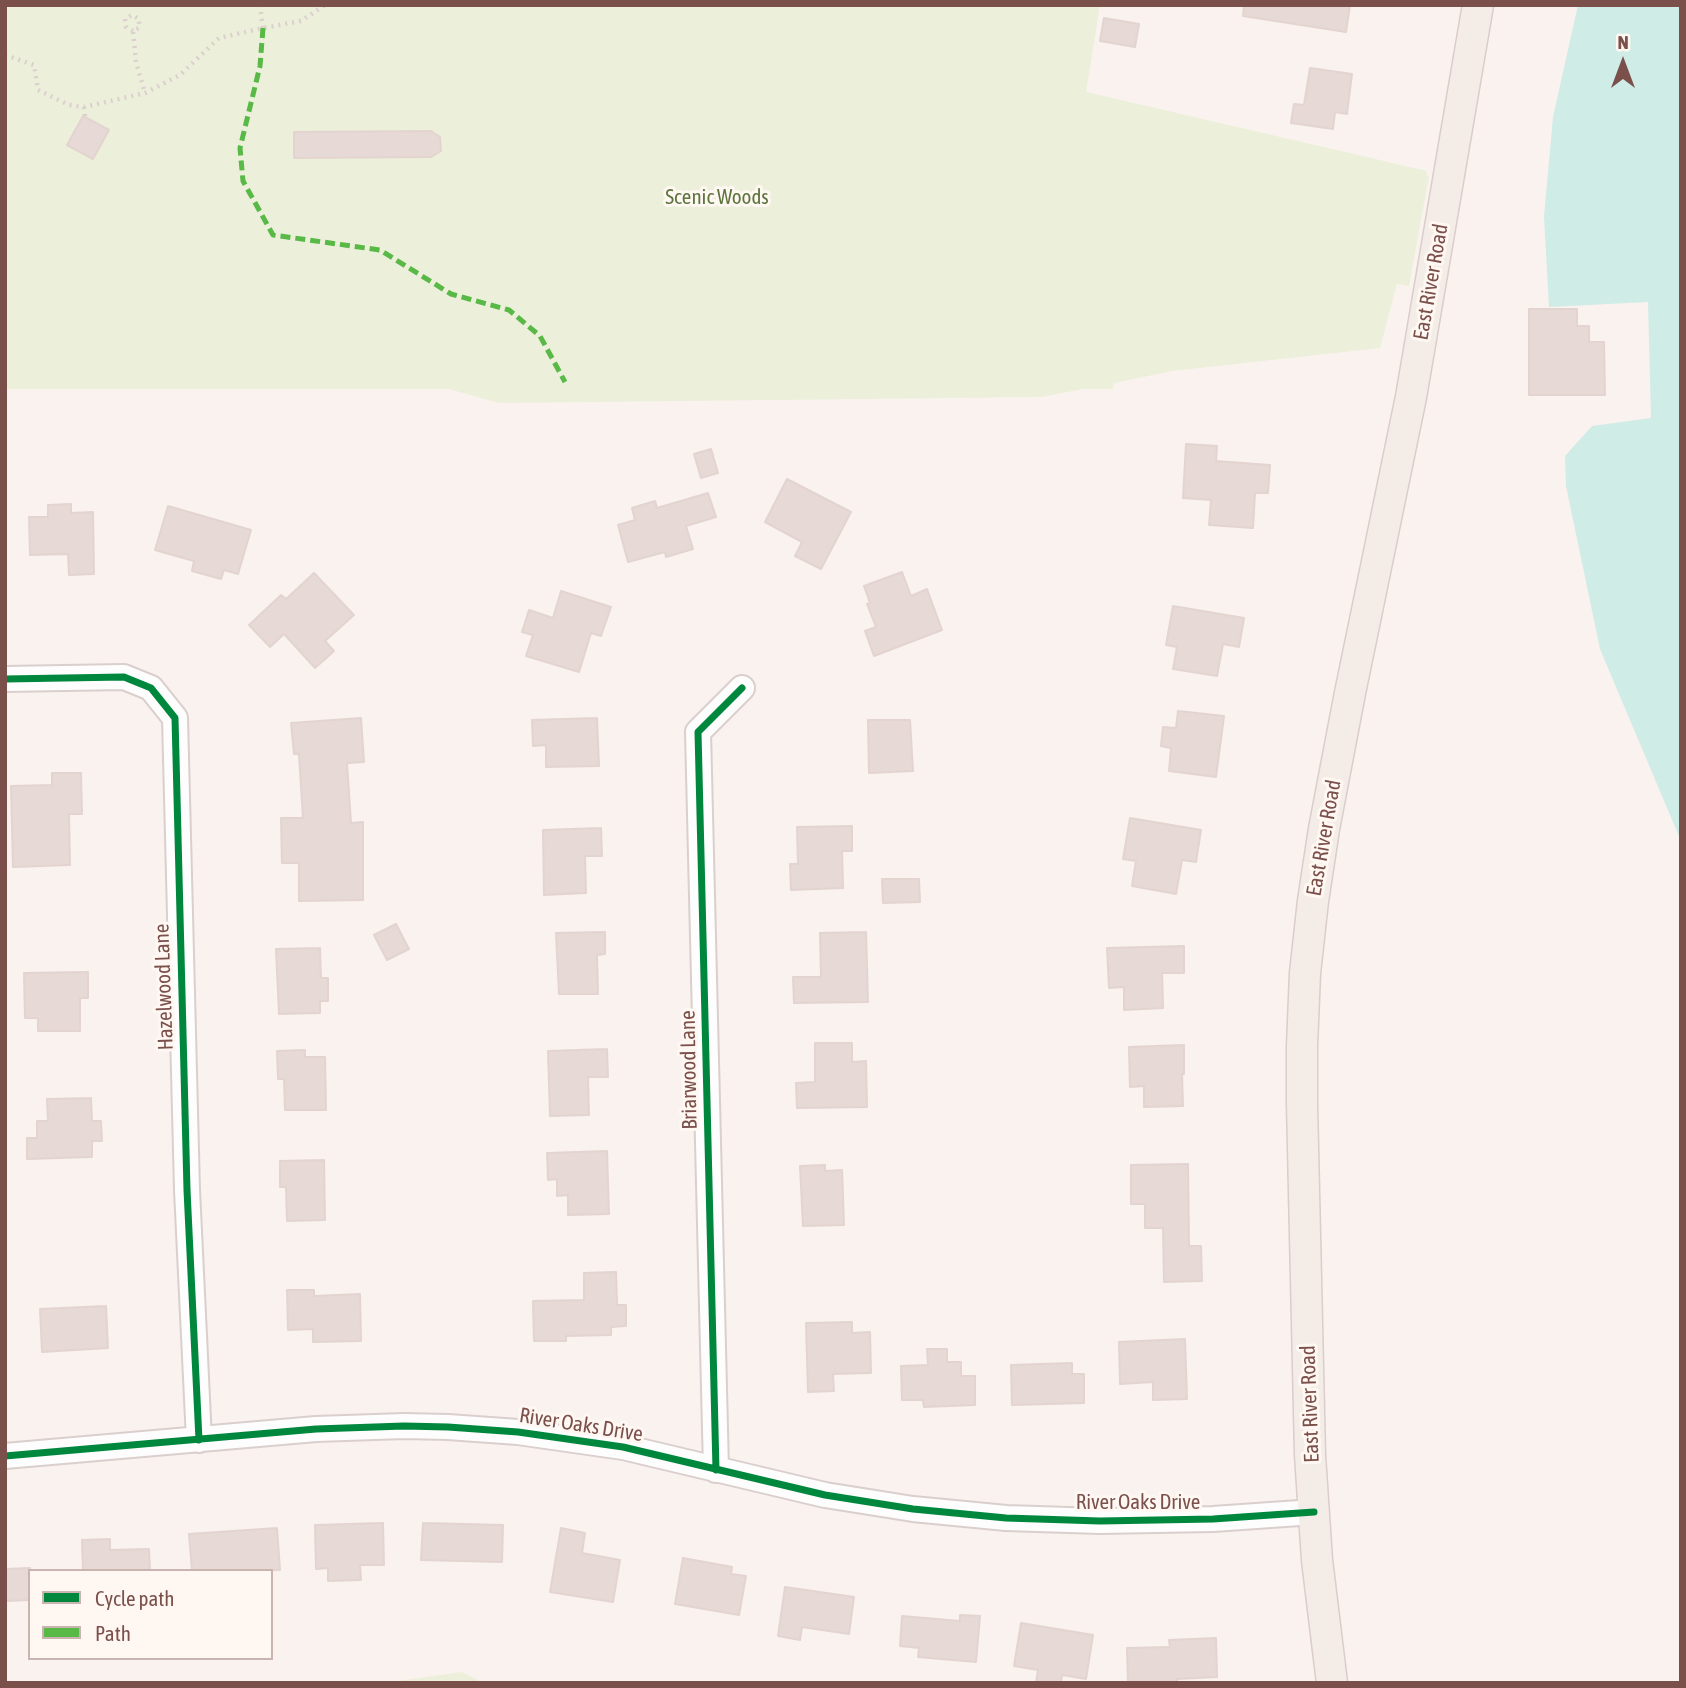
<!DOCTYPE html>
<style>
body{margin:0}
#map{position:relative;width:1686px;height:1688px;overflow:hidden;background:#f9f2ef;font-family:"Asap Condensed",sans-serif}
canvas{display:block}
.frame{position:absolute;inset:0;border:7px solid #7b504b;pointer-events:none}
.legend{position:absolute;left:28px;top:1569px;width:245px;height:91px;box-sizing:border-box;background:#fff7f2;border:2px solid #cab4af;margin:0;padding:9px 12px;list-style:none;font-size:21px;color:#7b504b}
.legend li{display:flex;align-items:center;gap:14px;height:35px}
.legend b{width:35px;border:2px solid #cab4af}
.north{position:absolute;left:1588px;top:28px;width:70px;height:70px;-webkit-text-stroke:5px #fff7f2;paint-order:stroke;rotate:0deg;font-size:19px;font-weight:700;line-height:28px;text-align:center;color:#7b504b}
.north::after{content:'';display:block;margin:auto;width:24px;height:32px;background:#7b504b;clip-path:polygon(50% 0,100% 100%,50% 72%,0 100%)}
</style>
<div id="map">
<canvas width="1686" height="1688"></canvas>
<div class="frame"></div>
<ul class="legend">
<li><b style="height:9px;background:#00873e"></b>Cycle path</li>
<li><b style="height:9px;background:#58b947"></b>Path</li>
</ul>
<div class="north">N</div>
</div>
<script>
const context = document.querySelector('canvas').getContext('2d');
context.lineJoin = 'round';
function fillPath(path, color) {
  context.fillStyle = color;
  context.fill(path, 'evenodd');
}
function poly(rows) {
  const path = new Path2D();
  for (const r of rows) {
    path.moveTo(r[0], r[1]);
    for (let i = 2; i < r.length; i += 2) path.lineTo(r[i], r[i + 1]);
  }
  return path;
}
function strokePath(path, color, width, dash) {
  context.strokeStyle = color;
  context.lineWidth = width;
  context.lineCap = dash ? 'butt' : 'round';
  context.setLineDash(dash || []);
  context.stroke(path);
}
function write(font, color, halo, rows, align = 'center') {
  context.font = font + ' "Asap Condensed",sans-serif';
  context.lineWidth = 6;
  context.setLineDash([]);
  context.textBaseline = 'middle';
  context.strokeStyle = halo;
  context.fillStyle = color;
  for (const [text, x, y, turn = 0] of rows) {
    context.save();
    context.translate(x, y);
    context.rotate((+turn || 0) * Math.PI / 180);
    context.textAlign = isNaN(turn) ? turn : align;
    if (halo) context.strokeText(text, 0, 0);
    context.fillText(text, 0, 0);
    context.restore();
  }
}
const green = poly([
 [5,5,1100,5,1086,92,1427,171,1426,175,1429,176,1409,286,1397,284,1380,348,1172,371,1114,383,1113,389,1083,389,1041,397,499,403,449,389,5,389],
 [462,1672,483,1683,384,1683]
]);
const water = poly([
 [1578,5,1681,5,1681,841,1600,649,1566,486,1565,456,1592,426,1651,418,1648,302,1549,307,1544,217,1553,117]
]);
const building = poly([
 [1244,5,1350,5,1346,32,1243,16,1244,5],
 [1104,18,1139,24,1135,47,1100,41,1104,18],
 [1310,68,1352,74,1347,114,1335,112,1333,129,1291,123,1294,104,1304,105,1310,68],
 [83,116,109,130,93,159,67,145,83,116],
 [431,131,440,137,441,151,431,157,294,158,294,132,431,131],
 [1529,309,1577,309,1577,326,1589,326,1589,342,1604,342,1605,395,1529,395,1529,309],
 [1186,444,1217,446,1216,461,1270,465,1268,493,1255,493,1253,528,1209,525,1211,500,1183,498,1186,444],
 [711,449,718,473,701,478,694,454,711,449],
 [787,479,851,512,821,569,795,556,802,542,765,522,787,479],
 [708,493,716,517,686,526,693,549,666,557,665,552,628,562,618,525,635,520,632,508,655,501,657,508,708,493],
 [71,504,71,513,93,512,94,574,69,575,68,554,30,555,29,517,48,517,48,505,71,504],
 [168,506,251,530,238,574,224,570,221,579,192,571,194,561,155,550,168,506],
 [902,572,911,596,927,589,942,630,874,656,865,631,876,627,867,604,870,603,864,586,902,572],
 [314,573,354,615,325,641,334,651,315,668,284,634,270,647,249,625,281,595,286,599,314,573],
 [561,591,611,607,601,636,591,633,579,672,526,656,533,635,522,632,529,610,553,618,561,591],
 [1173,606,1244,618,1239,647,1223,644,1217,676,1173,669,1177,647,1166,645,1173,606],
 [1178,711,1224,716,1216,777,1169,771,1171,748,1161,746,1163,727,1176,728,1178,711],
 [361,718,364,762,347,763,351,823,363,822,363,900,299,901,299,863,282,863,281,818,303,818,299,754,294,754,291,723,361,718],
 [597,718,599,766,546,767,546,745,533,746,532,720,597,718],
 [868,720,910,720,913,771,869,773,868,720],
 [52,773,81,773,82,814,69,814,70,865,13,867,11,786,52,785,52,773],
 [1130,818,1201,830,1196,862,1182,860,1176,894,1132,886,1136,861,1123,859,1130,818],
 [852,826,852,851,842,851,843,888,791,890,790,864,798,864,797,827,852,826],
 [601,828,602,856,585,856,586,893,544,895,543,830,601,828],
 [882,879,919,879,920,902,883,903,882,879],
 [396,924,409,949,387,960,374,935,396,924],
 [605,932,605,954,597,955,598,994,559,994,556,933,605,932],
 [866,932,868,1002,794,1003,793,977,821,977,820,933,866,932],
 [1184,946,1184,973,1162,973,1163,1008,1124,1010,1124,987,1109,988,1107,948,1184,946],
 [320,948,321,978,328,978,328,1001,320,1001,320,1013,279,1014,276,949,320,948],
 [88,972,88,998,80,998,80,1031,38,1031,38,1018,25,1018,24,973,88,972],
 [815,1043,852,1043,852,1062,866,1061,867,1107,797,1108,796,1083,815,1082,815,1043],
 [1184,1045,1184,1074,1182,1074,1183,1106,1144,1107,1144,1086,1130,1087,1129,1047,1184,1045],
 [607,1049,608,1077,588,1077,589,1115,550,1116,548,1051,607,1049],
 [305,1050,305,1057,325,1057,326,1110,285,1110,284,1079,278,1079,277,1051,305,1050],
 [91,1098,92,1121,101,1121,102,1141,92,1141,92,1157,27,1159,27,1138,37,1138,37,1121,48,1121,47,1099,91,1098],
 [607,1151,609,1214,568,1215,568,1195,557,1196,557,1179,548,1180,547,1153,607,1151],
 [324,1160,325,1220,287,1221,286,1187,280,1187,280,1161,324,1160],
 [1188,1164,1189,1246,1201,1246,1202,1281,1164,1282,1163,1228,1145,1228,1145,1204,1131,1204,1131,1165,1188,1164],
 [825,1165,825,1171,842,1170,844,1225,803,1226,800,1166,825,1165],
 [616,1272,617,1305,626,1305,626,1326,611,1327,611,1335,566,1336,566,1341,534,1341,533,1301,584,1300,584,1273,616,1272],
 [287,1290,314,1290,314,1296,360,1294,361,1341,313,1342,313,1329,288,1330,287,1290],
 [106,1306,108,1348,42,1352,40,1309,106,1306],
 [852,1322,852,1333,870,1332,871,1373,833,1374,834,1391,808,1392,806,1323,852,1322],
 [1185,1339,1187,1399,1153,1400,1153,1382,1120,1384,1119,1342,1185,1339],
 [927,1349,947,1349,947,1362,961,1362,961,1376,975,1376,975,1405,924,1407,923,1400,902,1400,901,1366,928,1365,927,1349],
 [1072,1363,1072,1374,1084,1374,1084,1403,1012,1405,1011,1365,1072,1363],
 [383,1523,384,1565,360,1565,361,1580,328,1581,328,1568,316,1569,315,1525,383,1523],
 [423,1523,503,1525,502,1562,421,1560,423,1523],
 [277,1528,280,1570,192,1571,189,1534,277,1528],
 [561,1528,585,1533,582,1553,620,1560,613,1602,550,1592,561,1528],
 [110,1539,110,1550,149,1549,150,1571,83,1571,82,1540,110,1539],
 [683,1558,732,1567,731,1574,746,1576,739,1615,675,1604,683,1558],
 [30,1568,30,1600,5,1601,5,1569,30,1568],
 [785,1587,854,1597,849,1634,802,1627,800,1640,778,1636,785,1587],
 [960,1615,980,1616,976,1662,918,1657,919,1648,900,1646,902,1616,960,1621,960,1615],
 [1021,1623,1093,1635,1086,1679,1062,1675,1061,1683,1036,1683,1038,1670,1014,1666,1021,1623],
 [1216,1638,1217,1677,1177,1679,1177,1683,1128,1683,1127,1648,1170,1647,1169,1640,1216,1638]
]);
const path = poly([
 [260,5,263,28],
 [133,31,126,27,125,19,132,15,139,19,139,28,133,31,136,62,145,93],
 [5,55,34,65,38,90,69,105,84,107,145,93,180,75,219,38,263,28,301,21,325,5],
 [84,107,85,116]
]);
const minor = poly([
 [5,679,124,677,151,688,175,718,187,1190,199,1440],
 [5,1456,316,1429,404,1426,448,1427,518,1432,623,1447,825,1495,913,1509,1006,1518,1100,1521,1213,1519,1314,1512],
 [716,1470,698,732,742,688]
]);
const major = poly([
 [1332,1683,1317,1560,1310,1455,1302,1103,1302,1046,1305,973,1313,901,1324,829,1350,693,1411,397,1478,5]
]);
const quiet = poly([
 [263,28,260,66,240,148,243,181,273,235,380,250,451,294,509,310,540,336,565,382]
]);
const cycleway = poly([
 [5,679,124,677,151,688,175,718,187,1190,199,1440],
 [5,1456,316,1429,404,1426,448,1427,518,1432,623,1447,825,1495,913,1509,1006,1518,1100,1521,1213,1519,1314,1512],
 [716,1470,698,732,742,688]
]);
const parkNames = [
 ["Scenic Woods",717,197]
];
const streetNames = [
 ["East River Road",1431,282,-80],
 ["East River Road",1324,838,-80],
 ["Hazelwood Lane",164,987,-92],
 ["Briarwood Lane",689,1070,-91],
 ["East River Road",1310,1404,-92],
 ["River Oaks Drive",581,1425,9],
 ["River Oaks Drive",1138,1502]
];
fillPath(green, '#ecefd9');
fillPath(water, '#cfece7');
fillPath(building, '#e6d9d6');
strokePath(building, '#e3d4d0', 2);
strokePath(minor, '#dacfcd', 28);
strokePath(major, '#dacdcb', 33);
strokePath(path, '#dcd0cf', 4.5, [2, 5]);
strokePath(minor, '#fefdfd', 24);
strokePath(major, '#f4ece7', 30);
strokePath(quiet, '#58b947', 5, [10, 5]);
strokePath(cycleway, '#00873e', 7);
write('21px', '#5c753d', '#fff7f2', parkNames);
write('21px', '#7b504b', '#fff7f2', streetNames);
</script>
